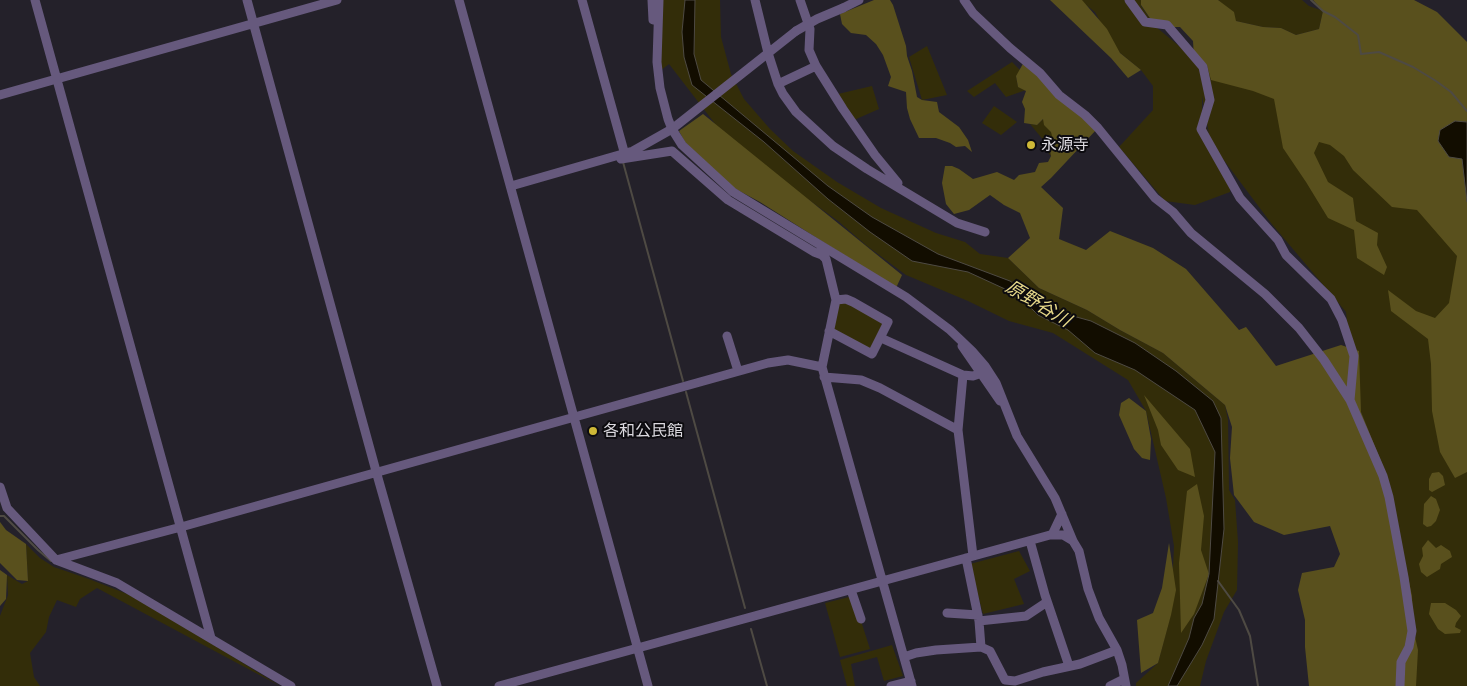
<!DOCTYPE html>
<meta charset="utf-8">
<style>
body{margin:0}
canvas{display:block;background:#24212a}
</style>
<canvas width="1467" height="686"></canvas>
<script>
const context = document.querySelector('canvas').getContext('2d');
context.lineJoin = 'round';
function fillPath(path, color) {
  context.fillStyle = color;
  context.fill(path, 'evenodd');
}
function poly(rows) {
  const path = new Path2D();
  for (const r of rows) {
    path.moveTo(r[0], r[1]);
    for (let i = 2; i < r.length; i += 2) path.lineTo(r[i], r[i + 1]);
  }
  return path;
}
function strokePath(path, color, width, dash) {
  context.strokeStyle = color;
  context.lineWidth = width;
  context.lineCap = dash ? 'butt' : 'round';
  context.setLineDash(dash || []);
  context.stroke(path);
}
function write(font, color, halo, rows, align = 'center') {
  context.font = font + ' Quicksand,"Noto Sans JP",sans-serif';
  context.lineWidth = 4;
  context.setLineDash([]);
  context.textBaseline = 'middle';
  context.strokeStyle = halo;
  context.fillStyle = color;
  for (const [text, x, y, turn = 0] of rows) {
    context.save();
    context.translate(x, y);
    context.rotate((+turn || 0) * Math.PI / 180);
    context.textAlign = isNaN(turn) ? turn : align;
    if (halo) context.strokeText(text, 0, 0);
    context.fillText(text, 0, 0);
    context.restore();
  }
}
const green = poly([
 [659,0,720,0,721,37,731,74,744,99,770,129,793,151,837,182,881,208,936,233,965,242,980,254,1008,258,1039,288,1087,310,1120,330,1163,353,1225,405,1228,420,1229,490,1235,500,1238,542,1237,590,1224,612,1206,661,1200,686,1136,686,1136,683,1158,663,1171,613,1174,546,1166,498,1146,411,1128,380,1053,333,1009,321,968,301,906,275,867,246,838,221,802,195,716,125,669,64,660,71],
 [1080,0,1141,0,1141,6,1156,27,1196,60,1467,82,1467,686,1407,686,1381,462,1356,399,1346,312,1271,223,1217,151,1230,182,1230,192,1195,205,1165,201,1119,147,1153,110,1153,86,1141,70,1114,48,1095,12],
 [1202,96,1209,134,1206,127,1202,125],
 [1218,0,1302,0,1309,6,1323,11,1319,29,1296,35,1281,28,1263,27,1236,21],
 [927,46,947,95,922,100,909,57],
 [1012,62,1021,71,1016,76,1018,87,1026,90,1006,97,995,83,974,97,967,91],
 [872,86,879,109,854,120,838,94],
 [994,106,1017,122,1001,135,982,123],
 [1043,119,1052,132,1053,140,1049,145,1051,156,1042,146,1045,142,1030,124,1037,125],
 [845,301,886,322,872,352,831,330,838,302],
 [26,544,40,558,54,567,89,579,140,599,280,686,97,588,80,599,76,607,57,600,49,617,46,632,30,653,34,677,40,686,0,686,0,616,8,595,7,575,22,584,28,581],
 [1019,551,1030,571,1014,579,1024,604,983,614,970,564],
 [853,596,870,649,840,657,825,603],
 [892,645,903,676,884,681,877,657,851,664,855,686,847,686,840,660]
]);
const forest = poly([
 [874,0,890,0,893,5,906,46,907,56,912,71,917,97,922,100,937,102,939,112,959,127,968,140,972,152,965,146,956,147,950,143,936,138,919,138,910,119,907,108,906,92,888,86,891,77,883,55,876,44,866,35,851,33,842,24,840,14],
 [1050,0,1082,0,1107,29,1120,53,1141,70,1128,78,1111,58],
 [1141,0,1218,0,1234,12,1236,21,1263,27,1281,28,1296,35,1319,29,1323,11,1313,0,1414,0,1437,12,1467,42,1467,472,1455,478,1440,452,1432,411,1431,364,1428,339,1391,311,1388,290,1416,311,1435,318,1449,303,1457,256,1417,210,1392,207,1353,170,1344,156,1330,145,1319,142,1314,153,1328,182,1353,198,1356,221,1378,233,1377,245,1387,267,1384,275,1357,258,1354,230,1328,218,1306,182,1283,148,1274,99,1253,91,1211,80,1207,65,1194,57,1193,41,1180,27,1156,27,1141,5],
 [1024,62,1097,129,1051,178,1041,187,1063,208,1059,239,1086,250,1110,231,1153,248,1186,269,1239,330,1246,327,1276,366,1341,345,1359,351,1361,412,1387,476,1412,596,1413,628,1418,650,1416,686,1309,686,1305,647,1305,620,1298,590,1302,573,1334,567,1340,554,1330,526,1284,535,1254,522,1234,495,1230,458,1232,427,1225,405,1163,353,1120,330,1087,310,1039,288,1008,258,1030,238,1020,213,1004,205,990,195,969,210,954,214,946,204,942,183,945,166,952,166,959,169,973,179,997,172,1014,180,1019,175,1035,172,1039,163,1048,162,1051,156,1049,145,1053,140,1051,132,1044,125,1043,119,1037,125,1024,123,1025,109,1022,102,1026,91,1018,87,1016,76],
 [703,114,902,275,896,288,760,202,732,187,685,142,679,131],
 [1144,395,1190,449,1195,477,1178,470,1161,445,1158,430],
 [1129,398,1146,411,1151,439,1150,460,1142,458,1134,449,1119,415,1121,403],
 [1439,472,1443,476,1445,485,1432,492,1429,490,1429,479,1432,473],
 [1197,484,1204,516,1201,550,1209,574,1194,614,1181,633,1179,563,1187,491],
 [1431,496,1436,499,1440,510,1436,521,1431,526,1427,527,1423,524,1424,504],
 [0,522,6,530,26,544,28,581,17,580,0,563],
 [1428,540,1436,548,1441,545,1450,551,1452,557,1441,564,1440,569,1427,577,1421,572,1419,564,1423,556,1422,548],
 [1169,543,1176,590,1171,615,1158,663,1141,673,1137,620,1153,613,1162,588],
 [0,570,7,575,6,599,0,606],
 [1431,603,1445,603,1456,610,1461,616,1456,623,1455,627,1461,630,1460,633,1445,634,1438,629,1429,614]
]);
const water = poly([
 [685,0,695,0,694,54,701,80,828,186,872,217,938,254,1010,281,1031,296,1062,313,1091,321,1135,343,1176,371,1213,401,1221,418,1224,529,1214,619,1202,645,1177,686,1168,686,1189,638,1194,618,1202,604,1209,574,1215,452,1195,410,1135,370,1095,353,1068,330,1038,315,1018,295,968,272,912,261,870,232,828,199,764,142,692,85,684,57,682,32,685,0],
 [1455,121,1467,122,1467,202,1462,159,1449,157,1438,141,1440,130,1455,121]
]);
const stream = poly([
 [1311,0,1323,11,1335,17,1358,35,1361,54,1379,52,1413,67,1436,81,1451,92,1467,111],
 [623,162,683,381],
 [686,392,745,608],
 [0,516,4,516,38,550,51,561],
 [1218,581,1239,610,1250,636,1258,686],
 [751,629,767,686]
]);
const minor = poly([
 [35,0,211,638],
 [247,0,376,471,437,686],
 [459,0,648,686],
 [582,0,625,155],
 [652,0,653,20],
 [659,0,657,62,660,88,668,119,672,129,682,145,733,192,906,297,950,330,972,351,985,366,996,383,1017,436,1055,498,1073,541,1079,551,1088,589,1099,618,1117,650,1122,665,1126,686],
 [755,0,768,53,778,84,816,66],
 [800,0,810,29,809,50,816,66,843,109,875,155,898,183],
 [964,0,973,13,1010,48,1040,73,1059,95,1085,115,1098,128,1155,198,1173,212,1191,233,1265,294,1299,328,1324,360,1350,400,1383,476,1389,497,1404,577,1412,631,1409,647,1401,662,1400,686],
 [1129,0,1145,22,1167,25,1203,67,1210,100,1201,129,1240,198,1278,240,1286,255,1331,299,1342,320,1354,356,1350,400],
 [843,8,859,0],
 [778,84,783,94,796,112,833,146,867,169,957,223,985,232],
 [0,95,337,0],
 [621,159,672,151,728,200,814,252,822,255],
 [511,186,633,151,672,129,796,31],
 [819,252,826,259,836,300],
 [829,331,872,354,888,322,853,302,846,299,836,300,822,367,912,686],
 [727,336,738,371],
 [881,338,963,375,973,376,979,374],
 [962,346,1000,401],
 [963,375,958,430,973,556],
 [824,377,861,380,880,388,958,430],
 [0,487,7,508,56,560,117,583,291,686],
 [1052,535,1062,514],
 [1030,541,1045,595,1069,666],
 [966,558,979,621,981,647],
 [56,560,181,527,768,363,788,360,822,367],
 [851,590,861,619],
 [947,613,978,615],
 [979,621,1026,616,1047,602],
 [904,657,916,653,936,650,981,647,990,651,1005,680,1015,681,1043,672,1080,664,1117,650],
 [499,686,1050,535,1063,535,1073,541],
 [891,686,911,681],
 [1110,686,1124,679]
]);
const minorBridge = poly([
 [796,31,817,19,843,8]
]);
const markers = [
 [1031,145,5,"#ceb837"],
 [593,431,5,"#ceb837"]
];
const poiNames = [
 ["永源寺",1041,145],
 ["各和公民館",603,431]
];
const waterNames = [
 ["原野谷川",1038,304,31]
];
fillPath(green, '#332d09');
fillPath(forest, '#59501d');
fillPath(water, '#120d00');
strokePath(water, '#4e4a43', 1);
strokePath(stream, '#4e4a43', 2);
strokePath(minor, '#66597d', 9);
strokePath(minorBridge, '#66597d', 9);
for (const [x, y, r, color] of markers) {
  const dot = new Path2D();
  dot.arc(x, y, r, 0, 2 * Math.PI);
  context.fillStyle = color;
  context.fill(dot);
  strokePath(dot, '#0c0b0f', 2);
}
write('16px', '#dbd9df', '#0c0b0f', poiNames, 'left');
write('italic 18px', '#e7d98a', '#0c0b0f', waterNames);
</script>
